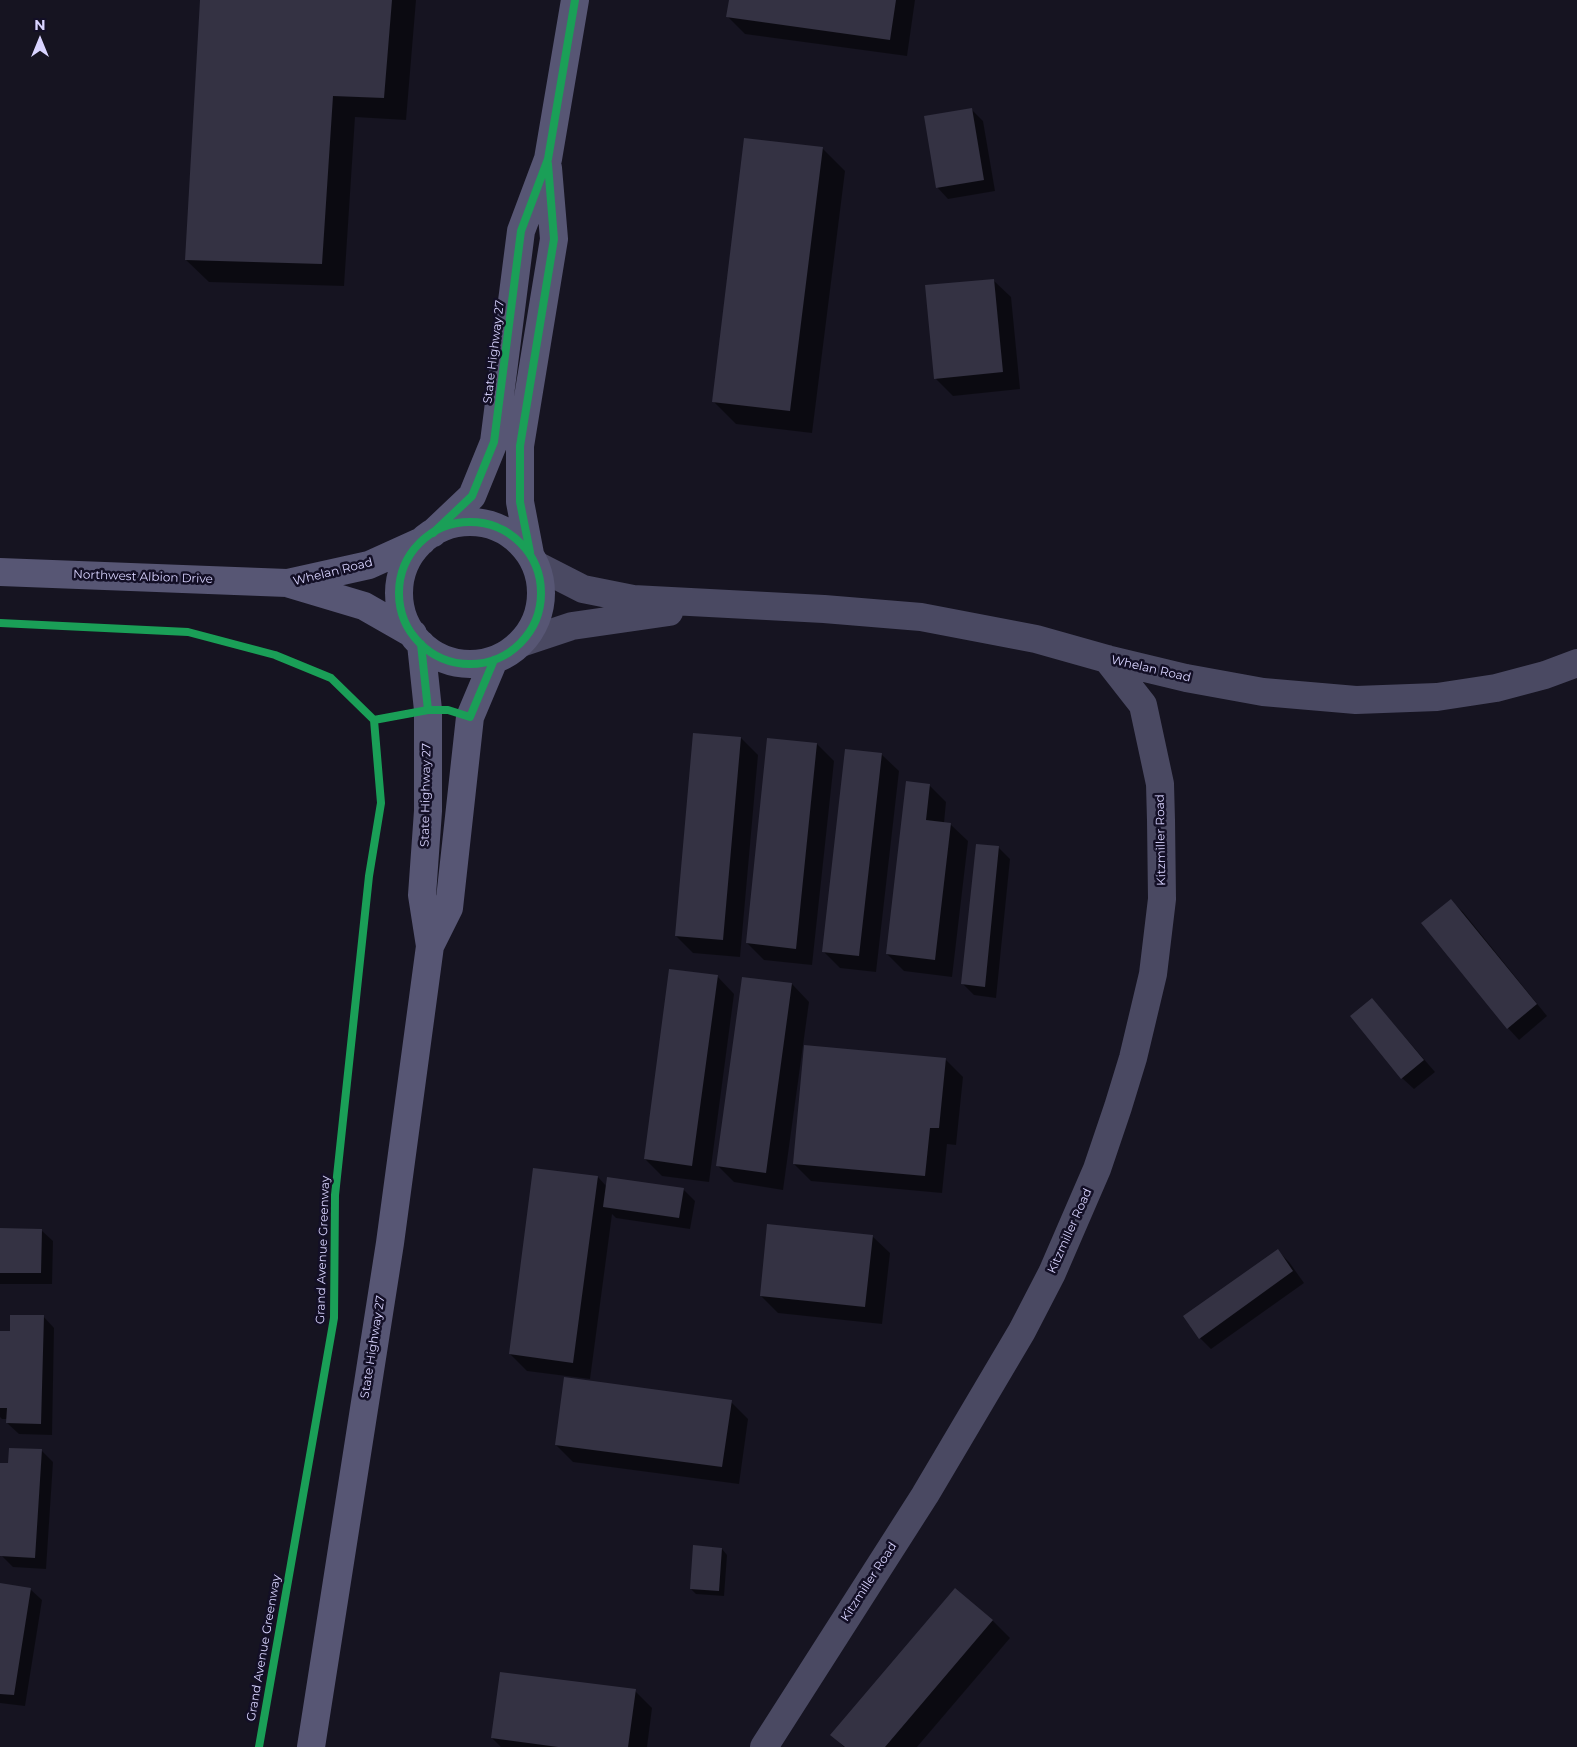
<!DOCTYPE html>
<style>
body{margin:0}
#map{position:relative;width:1577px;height:1747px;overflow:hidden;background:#161421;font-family:Montserrat,sans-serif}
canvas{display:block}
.north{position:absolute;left:15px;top:15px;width:50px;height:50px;-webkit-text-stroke:4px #130f26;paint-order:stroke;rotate:0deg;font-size:14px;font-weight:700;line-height:20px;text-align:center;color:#d9d4ff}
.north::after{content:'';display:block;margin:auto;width:18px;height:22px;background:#d9d4ff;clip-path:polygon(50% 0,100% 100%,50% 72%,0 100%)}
</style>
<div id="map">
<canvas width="1577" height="1747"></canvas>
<div class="north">N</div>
</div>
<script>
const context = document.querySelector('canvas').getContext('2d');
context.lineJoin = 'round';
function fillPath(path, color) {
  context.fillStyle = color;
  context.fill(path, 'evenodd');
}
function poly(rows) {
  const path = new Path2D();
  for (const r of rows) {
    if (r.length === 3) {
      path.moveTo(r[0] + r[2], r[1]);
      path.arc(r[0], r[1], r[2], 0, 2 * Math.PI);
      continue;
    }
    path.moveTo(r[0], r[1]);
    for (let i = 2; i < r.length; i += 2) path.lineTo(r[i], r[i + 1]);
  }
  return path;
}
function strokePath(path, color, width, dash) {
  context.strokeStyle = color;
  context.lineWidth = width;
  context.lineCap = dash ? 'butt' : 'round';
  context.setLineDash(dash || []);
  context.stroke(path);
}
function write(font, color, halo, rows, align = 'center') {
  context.font = font + ' Montserrat,sans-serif';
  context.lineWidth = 5;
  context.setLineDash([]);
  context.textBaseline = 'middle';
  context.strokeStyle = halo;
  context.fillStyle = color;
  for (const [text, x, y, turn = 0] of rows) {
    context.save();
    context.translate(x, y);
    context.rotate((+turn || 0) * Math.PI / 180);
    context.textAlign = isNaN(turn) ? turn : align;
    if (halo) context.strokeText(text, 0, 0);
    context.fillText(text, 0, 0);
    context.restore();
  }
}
const shadow = poly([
 [202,0,416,0,406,120,355,117,344,286,209,282,186,260],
 [730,0,915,0,907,56,745,34,728,17],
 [972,110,983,121,995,191,948,199,937,187],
 [822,148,845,171,812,433,736,424,713,401],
 [993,280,1011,297,1020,389,953,396,936,379],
 [741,738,758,755,740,957,693,953,676,936],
 [817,744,834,761,812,965,764,960,747,943],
 [881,754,899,771,876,972,840,968,823,951],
 [929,785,946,802,944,823,950,824,968,841,952,977,904,971,887,954],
 [998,847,1010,859,996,998,974,995,963,984],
 [1451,901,1463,912,1547,1016,1519,1040,1508,1028],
 [717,976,734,994,709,1182,662,1176,645,1159],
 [792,984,809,1002,783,1190,734,1182,717,1165],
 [1372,999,1435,1072,1414,1089,1402,1078,1352,1017],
 [945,1059,963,1077,956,1145,947,1144,942,1193,811,1181,794,1164],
 [598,1177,607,1187,683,1189,695,1201,690,1229,616,1218,612,1214,590,1379,527,1371,510,1354],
 [0,1229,41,1230,53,1241,52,1284,0,1284],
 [872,1236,890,1253,882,1324,778,1313,761,1296],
 [1278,1251,1289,1262,1304,1283,1211,1349,1200,1338],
 [43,1316,54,1328,52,1435,19,1434,7,1423,7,1419,2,1419,0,1417,0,1332,11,1332],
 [731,1402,748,1419,739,1484,573,1462,556,1445],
 [42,1451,53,1462,46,1569,13,1567,1,1555,0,1551,0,1464,9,1465],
 [694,1547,722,1549,727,1555,724,1596,696,1594,691,1589],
 [0,1585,30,1589,42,1600,25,1706,0,1703],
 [955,1590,993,1621,1010,1638,917,1747,844,1747,832,1735],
 [635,1691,652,1708,647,1747,501,1747,492,1738]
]);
const building = poly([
 [200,0,392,0,384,98,333,96,322,264,185,260],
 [729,0,896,0,890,40,726,17],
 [972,108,984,180,936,188,924,116],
 [744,138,823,147,790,411,712,402],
 [994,279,1003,372,934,379,925,285],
 [693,733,741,737,723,940,675,936],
 [767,738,817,743,796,949,746,943],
 [845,749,882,753,859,956,822,952],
 [906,781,930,784,926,820,951,823,935,960,886,954],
 [976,844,999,846,985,987,961,984],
 [1451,899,1537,1004,1507,1029,1421,923],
 [669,969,718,975,692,1166,644,1159],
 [742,977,792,983,766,1173,716,1166],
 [1372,998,1424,1060,1401,1079,1350,1016],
 [804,1045,946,1058,939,1128,930,1128,925,1176,793,1164],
 [533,1168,598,1176,573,1363,509,1354],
 [607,1177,684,1188,679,1218,603,1207],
 [767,1224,873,1235,865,1307,760,1296],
 [0,1228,42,1229,41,1273,0,1273],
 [1278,1249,1293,1271,1199,1339,1183,1316],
 [10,1315,44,1315,41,1424,6,1423,7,1408,0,1408,0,1331,10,1331],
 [564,1377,732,1400,722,1467,555,1445],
 [9,1448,42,1449,35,1558,0,1556,0,1463,8,1463],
 [693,1545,722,1548,719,1591,690,1589],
 [0,1583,31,1588,14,1695,0,1694],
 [955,1588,993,1620,885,1747,845,1747,830,1735],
 [500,1672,636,1689,628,1747,558,1747,491,1738]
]);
const path = poly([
 [374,720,395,716]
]);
const street = poly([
 [536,565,583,589,633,599,824,609,921,617,1036,639,1107,659,1186,678,1263,692,1356,700,1437,697,1496,688,1545,675,1577,663],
 [521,643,572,626,669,612],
 [764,1747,925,1495,1022,1331,1052,1273,1097,1169,1118,1107,1133,1058,1153,974,1162,899,1161,820,1160,784,1143,705,1107,659]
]);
const secondary = poly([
 [470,593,71],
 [433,533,472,496,494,442,521,231,548,159,575,0],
 [530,554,520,502,520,446,554,239,548,168],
 [0,572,287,583,364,606,413,634],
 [288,583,369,565,422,541],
 [430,946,449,908,470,717,494,660],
 [311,1747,390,1243,430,946,422,895,428,811,428,710,421,644]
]);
const cycleway = poly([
 [470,593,71],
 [433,533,472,496,494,442,521,231,548,159,575,0],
 [530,552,520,502,520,446,554,239,548,164],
 [0,623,188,632,275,655,331,678,374,720],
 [421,644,428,710],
 [374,720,428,710,448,710,470,717,494,660],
 [259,1747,334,1318,335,1195,369,876,381,803,374,720]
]);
const streetNames = [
 ["State Highway 27",494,352,-83],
 ["Whelan Road",333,572,-14],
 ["Northwest Albion Drive",143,577,2],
 ["Whelan Road",1151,669,13],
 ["State Highway 27",426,795,-89],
 ["Kitzmiller Road",1161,840,-91],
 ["Kitzmiller Road",1070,1231,-66],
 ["Grand Avenue Greenway",323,1250,-88],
 ["State Highway 27",373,1347,-81],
 ["Kitzmiller Road",869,1582,-57],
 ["Grand Avenue Greenway",264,1648,-80]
];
fillPath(shadow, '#0007');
fillPath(building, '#343243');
strokePath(path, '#44505f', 3, [2.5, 4]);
strokePath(street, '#4a4962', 28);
strokePath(secondary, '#575674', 28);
strokePath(cycleway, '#1a9f57', 8);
write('12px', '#d9d4ff', '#130f26', streetNames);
</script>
